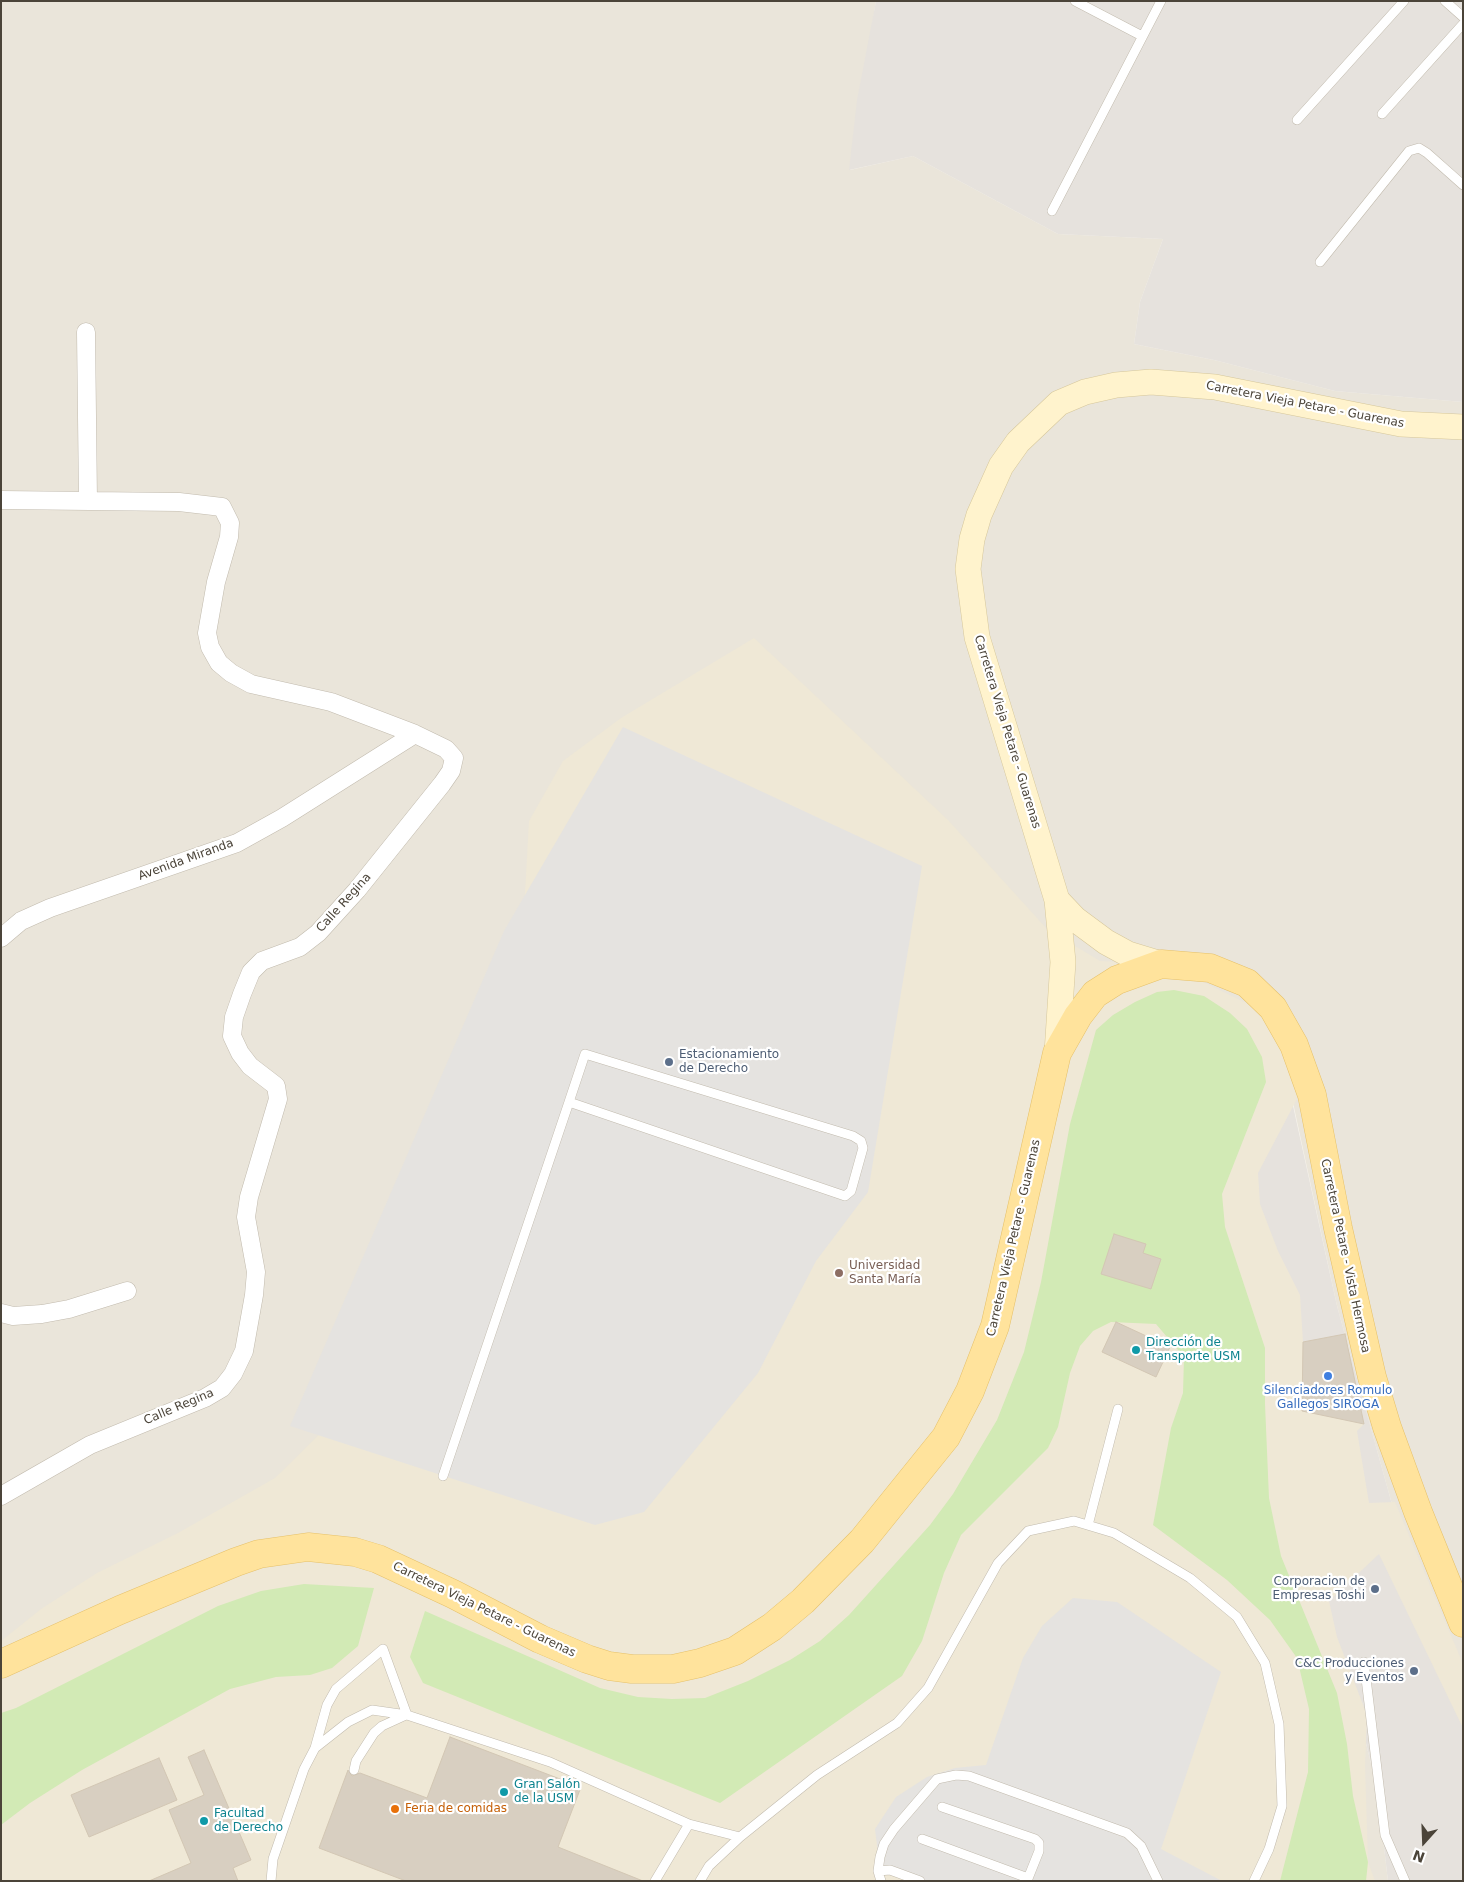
<!DOCTYPE html>
<meta charset="utf-8">
<style>
body{margin:0}
#map{position:relative;width:1464px;height:1882px;overflow:hidden;background:#f6f3ec;font-family:"DejaVu Sans",sans-serif}
canvas{display:block}
.frame{position:absolute;inset:0;border:2px solid #4b4439;pointer-events:none}
.north{position:absolute;left:1399px;top:1817px;width:50px;height:50px;-webkit-text-stroke:4px #fff;paint-order:stroke;rotate:200deg;font-size:14px;font-weight:700;line-height:20px;text-align:center;color:#4b4439}
.north::after{content:'';display:block;margin:auto;width:18px;height:22px;background:#4b4439;clip-path:polygon(50% 0,100% 100%,50% 72%,0 100%)}
</style>
<div id="map">
<canvas width="1464" height="1882"></canvas>
<div class="frame"></div>
<div class="north">N</div>
</div>
<script>
const context = document.querySelector('canvas').getContext('2d');
context.lineJoin = 'round';
function fillPath(path, color) {
  context.fillStyle = color;
  context.fill(path, 'evenodd');
}
function poly(rows) {
  const path = new Path2D();
  for (const r of rows) {
    path.moveTo(r[0], r[1]);
    for (let i = 2; i < r.length; i += 2) path.lineTo(r[i], r[i + 1]);
  }
  return path;
}
function strokePath(path, color, width, dash) {
  context.strokeStyle = color;
  context.lineWidth = width;
  context.lineCap = dash ? 'butt' : 'round';
  context.setLineDash(dash || []);
  context.stroke(path);
}
function write(font, color, halo, rows, align = 'center') {
  context.font = font + ' "DejaVu Sans",sans-serif';
  context.lineWidth = 4.5;
  context.setLineDash([]);
  context.textBaseline = 'middle';
  context.strokeStyle = halo;
  context.fillStyle = color;
  for (const [text, x, y, turn = 0] of rows) {
    context.save();
    context.translate(x, y);
    context.rotate((+turn || 0) * Math.PI / 180);
    context.textAlign = isNaN(turn) ? turn : align;
    if (halo) context.strokeText(text, 0, 0);
    context.fillText(text, 0, 0);
    context.restore();
  }
}
const residential = poly([
 [1,1,876,1,850,170,913,156,1058,234,1163,239,1140,302,1134,344,1214,360,1335,391,1463,402,1463,1683,1398,1526,1337,1306,1292,1098,1351,1682,1377,1788,1388,1881,1,1881]
]);
const industrial = poly([
 [876,1,1463,1,1463,402,1335,391,1214,360,1134,344,1140,302,1163,239,1058,234,913,156,849,170,857,100],
 [1284,1065,1337,1306,1398,1526,1463,1683,1463,1881,1388,1881,1377,1788,1351,1682,1342,1666,1234,1230]
]);
const education = poly([
 [754,638,948,820,1047,929,1100,961,1161,964,1205,983,1250,1005,1274,1027,1298,1097,1258,1173,1260,1204,1278,1251,1300,1295,1303,1342,1303,1411,1364,1424,1357,1431,1369,1503,1395,1502,1463,1664,1463,1728,1379,1554,1329,1601,1337,1637,1367,1715,1365,1766,1368,1862,1375,1881,1,1881,1,1641,41,1609,97,1573,178,1533,275,1478,331,1423,522,949,529,821,563,761,621,718]
]);
const green = poly([
 [1174,990,1204,996,1230,1013,1247,1029,1262,1057,1266,1082,1222,1194,1225,1227,1265,1348,1265,1404,1269,1498,1281,1556,1337,1693,1347,1744,1353,1796,1368,1862,1366,1881,1280,1881,1308,1772,1309,1709,1297,1658,1270,1620,1227,1580,1153,1525,1171,1428,1183,1393,1184,1357,1156,1324,1111,1322,1093,1331,1080,1346,1070,1373,1058,1427,1048,1448,961,1535,944,1573,922,1641,902,1676,720,1803,423,1683,410,1657,425,1611,600,1688,638,1697,672,1699,705,1698,748,1681,790,1660,820,1641,849,1615,930,1525,953,1494,997,1420,1024,1352,1041,1282,1070,1124,1096,1030,1113,1015,1135,1002,1157,992],
 [304,1584,374,1588,358,1646,332,1668,310,1675,276,1677,230,1689,82,1770,30,1803,1,1825,1,1713,16,1708,218,1606,261,1591]
]);
const parking = poly([
 [623,727,922,866,868,1192,816,1261,758,1373,644,1512,595,1525,290,1426,504,931],
 [1073,1598,1117,1602,1221,1672,1161,1849,1222,1881,909,1881,883,1870,878,1854,875,1829,896,1797,927,1777,955,1768,986,1765,1023,1658,1042,1626]
]);
const building = poly([
 [1114,1234,1146,1244,1143,1253,1161,1259,1151,1289,1101,1274,1114,1234],
 [1116,1322,1170,1347,1156,1377,1102,1352,1116,1322],
 [1345,1334,1364,1424,1302,1411,1303,1342,1345,1334],
 [450,1737,581,1787,558,1847,643,1881,406,1881,319,1848,348,1770,352,1776,360,1773,427,1798,450,1737],
 [204,1750,251,1860,233,1868,238,1881,149,1881,191,1863,169,1810,204,1795,188,1757,204,1750],
 [159,1758,177,1800,89,1837,71,1795,159,1758]
]);
const lane = poly([
 [1075,1,1142,36],
 [1445,1,1463,17],
 [1382,114,1463,24],
 [1297,120,1404,1],
 [1052,211,1161,1],
 [1320,262,1409,151,1419,148,1427,153,1463,185],
 [443,1476,569,1102,585,1054,853,1136,861,1141,863,1148,851,1191,845,1196,569,1102],
 [1088,1525,1118,1409],
 [1364,1662,1385,1835,1405,1881],
 [315,1748,327,1705,336,1689,383,1649,407,1715,550,1762,689,1824,740,1837],
 [354,1770,356,1761,374,1733,382,1726,406,1715],
 [942,1807,1035,1839,1039,1843,1039,1851,1027,1881],
 [922,1839,1028,1878],
 [878,1871,890,1870,920,1881],
 [271,1881,273,1859,304,1769,315,1748,348,1722,372,1710,407,1715],
 [655,1881,689,1824],
 [700,1881,709,1866,740,1837,817,1775,897,1723,928,1688,998,1563,1028,1531,1074,1521,1114,1533,1190,1578,1237,1617,1265,1663,1279,1724,1282,1806,1269,1849,1254,1881],
 [881,1881,878,1871,880,1857,884,1844,894,1829,937,1779,956,1775,969,1776,1127,1833,1141,1846,1158,1881]
]);
const street = poly([
 [86,332,88,501],
 [1,500,179,502,222,507,230,523,229,537,216,582,207,633,210,647,219,663,231,673,251,684,331,702,415,734,446,749,454,758,451,771,442,784,357,890,318,933,300,947,262,961,251,972,242,994,234,1017,232,1036,240,1053,250,1066,276,1086,278,1099,249,1197,246,1217,256,1272,254,1295,244,1351,233,1374,222,1388,205,1398,90,1445,1,1496],
 [1,938,21,921,50,908,237,843,282,818,415,734],
 [1,1313,13,1316,42,1314,69,1309,127,1291]
]);
const secondary = poly([
 [1057,900,1075,919,1106,942,1128,954,1161,964],
 [1057,1053,1063,962,1057,900,977,637,968,569,972,539,979,515,1001,466,1018,442,1059,403,1085,392,1116,385,1151,382,1215,387,1401,424,1463,427]
]);
const primary = poly([
 [1,1664,120,1610,236,1562,259,1554,308,1547,355,1552,378,1559,453,1594,540,1639,587,1659,609,1666,632,1669,673,1669,700,1663,735,1651,772,1627,803,1601,862,1541,946,1437,970,1391,995,1326,1057,1053,1078,1016,1095,994,1117,980,1161,964,1210,968,1247,983,1273,1008,1294,1045,1312,1095,1338,1228,1372,1377,1387,1427,1418,1512,1463,1623]
]);
const markers = [
 [669,1062,5,"#5c6f8a"],
 [839,1273,5,"#8d6e63"],
 [1136,1350,5,"#0f9aa8"],
 [1328,1376,5,"#3f7fe0"],
 [1375,1589,5,"#5c6f8a"],
 [1414,1671,5,"#5c6f8a"],
 [504,1792,5,"#0f9aa8"],
 [395,1809,5,"#e8710a"],
 [204,1821,5,"#0f9aa8"]
];
const streetNames = [
 ["Carretera Vieja Petare - Guarenas",1305,405,11],
 ["Carretera Vieja Petare - Guarenas",1007,732,73],
 ["Avenida Miranda",186,860,-20],
 ["Calle Regina",344,903,-48],
 ["Carretera Vieja Petare - Guarenas",1014,1238,-77],
 ["Carretera Petare - Vista Hermosa",1345,1256,78],
 ["Calle Regina",179,1407,-23],
 ["Carretera Vieja Petare - Guarenas",484,1610,26]
];
const serviceNames = [
 ["Estacionamiento",679,1055,"left"],
 ["de Derecho",679,1069,"left"],
 ["Corporacion de",1365,1582],
 ["Empresas Toshi",1365,1596],
 ["C&C Producciones",1404,1664],
 ["y Eventos",1404,1678]
];
const educationNames = [
 ["Universidad",849,1266],
 ["Santa María",849,1280]
];
const cultureNames = [
 ["Dirección de",1146,1343],
 ["Transporte USM",1146,1357],
 ["Gran Salón",514,1785],
 ["de la USM",514,1799],
 ["Facultad",214,1814],
 ["de Derecho",214,1828]
];
const shopNames = [
 ["Silenciadores Romulo",1328,1391],
 ["Gallegos SIROGA",1328,1405]
];
const foodNames = [
 ["Feria de comidas",405,1809]
];
fillPath(residential, '#eae5da');
fillPath(industrial, '#e6e2dd');
fillPath(education, '#efe8d6');
fillPath(green, '#d2eab5');
fillPath(parking, '#e5e3e0');
fillPath(building, '#d8cfc1');
strokePath(building, '#d3c7b4', 1);
strokePath(lane, '#c2bbae', 10);
strokePath(street, '#c2bbae', 19);
strokePath(secondary, '#d6c79b', 26);
strokePath(primary, '#e6c16a', 29);
strokePath(lane, '#fff', 9);
strokePath(street, '#fff', 18);
strokePath(secondary, '#fff3cd', 25);
strokePath(primary, '#ffe39c', 28);
for (const [x, y, r, color] of markers) {
  const dot = new Path2D();
  dot.arc(x, y, r, 0, 2 * Math.PI);
  context.fillStyle = color;
  context.fill(dot);
  strokePath(dot, '#fff', 2);
}
write('12px', '#4b4439', '#fff', streetNames);
write('12px', '#4e5e75', '#fff', serviceNames, 'right');
write('12px', '#785e54', '#fff', educationNames, 'left');
write('12px', '#0d838f', '#fff', cultureNames, 'left');
write('12px', '#366cbe', '#fff', shopNames);
write('12px', '#c56008', '#fff', foodNames, 'left');
</script>
